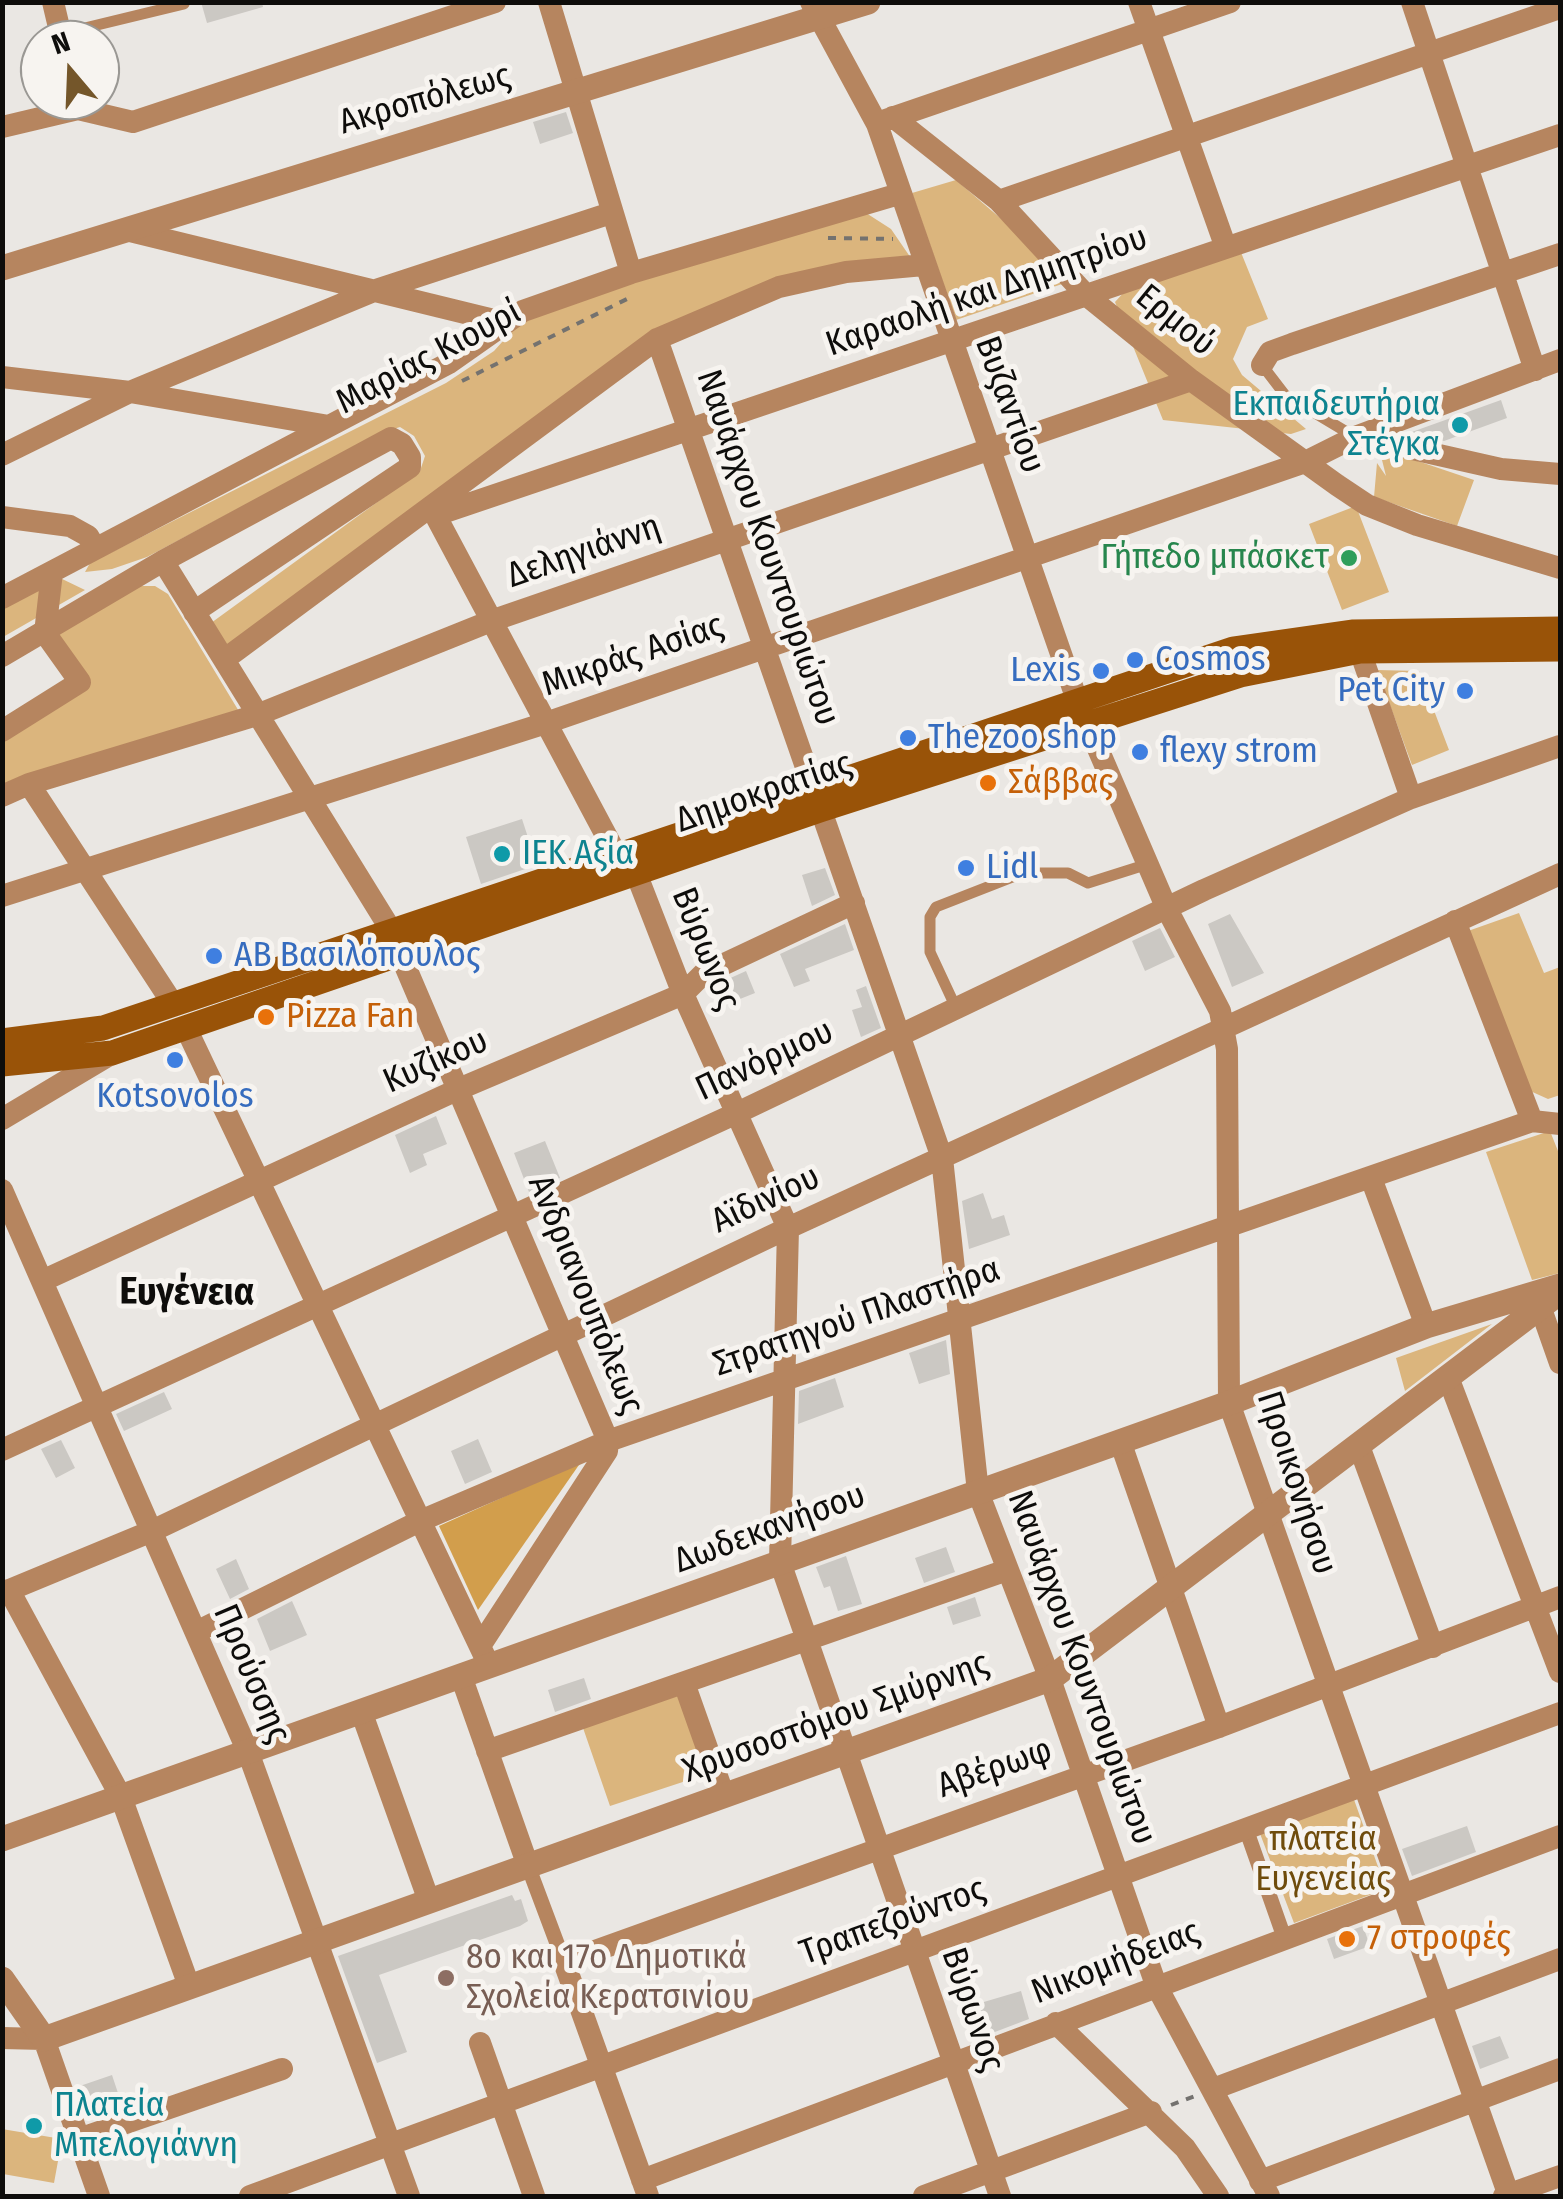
<!DOCTYPE html>
<meta charset="utf-8">
<style>
body{margin:0}
#map{position:relative;width:1563px;height:2199px;overflow:hidden;background:#eae7e3;font-family:"Fira Sans Condensed",sans-serif}
canvas{display:block}
.frame{position:absolute;inset:0;border:5px solid #0e0d0b;pointer-events:none}
.north{position:absolute;left:20px;top:20px;width:100px;height:100px;box-sizing:border-box;background:#f7f4f0;border:2px solid #9a9894;border-radius:50%;rotate:341deg;font-size:28px;font-weight:700;line-height:40px;text-align:center;color:#0e0d0b}
.north::after{content:'';display:block;margin:auto;width:35px;height:45px;background:#74562a;clip-path:polygon(50% 0,100% 100%,50% 72%,0 100%)}
</style>
<div id="map">
<canvas width="1563" height="2199"></canvas>
<div class="frame"></div>
<div class="north">N</div>
</div>
<script>
const context = document.querySelector('canvas').getContext('2d');
context.lineJoin = 'round';
function fillPath(path, color) {
  context.fillStyle = color;
  context.fill(path, 'evenodd');
}
function poly(rows) {
  const path = new Path2D();
  for (const r of rows) {
    path.moveTo(r[0], r[1]);
    for (let i = 2; i < r.length; i += 2) path.lineTo(r[i], r[i + 1]);
  }
  return path;
}
function strokePath(path, color, width, dash) {
  context.strokeStyle = color;
  context.lineWidth = width;
  context.lineCap = dash ? 'butt' : 'round';
  context.setLineDash(dash || []);
  context.stroke(path);
}
function write(font, color, halo, rows, align = 'center') {
  context.font = font + ' "Fira Sans Condensed",sans-serif';
  context.lineWidth = 10;
  context.setLineDash([]);
  context.textBaseline = 'middle';
  context.strokeStyle = halo;
  context.fillStyle = color;
  for (const [text, x, y, turn = 0] of rows) {
    context.save();
    context.translate(x, y);
    context.rotate((+turn || 0) * Math.PI / 180);
    context.textAlign = isNaN(turn) ? turn : align;
    if (halo) context.strokeText(text, 0, 0);
    context.fillText(text, 0, 0);
    context.restore();
  }
}
const green = poly([
 [956,180,1064,273,1065,283,956,320,912,193],
 [863,211,891,229,915,264,836,273,677,326,229,652,211,623,420,471,425,456,414,436,400,427,381,433,147,557,112,569,85,572,90,563,446,383,494,351,519,323,587,294],
 [1238,245,1268,319,1247,327,1233,359,1242,375,1306,429,1291,434,1163,420,1115,302,1137,278],
 [1379,448,1474,480,1457,526,1374,497,1377,463,1386,476],
 [1356,506,1389,592,1342,610,1309,524],
 [58,577,85,590,3,637,2,608],
 [136,586,155,586,168,594,240,713,3,790,3,738,91,682,55,636],
 [1377,670,1419,671,1449,750,1412,765],
 [1519,913,1544,973,1560,967,1560,1095,1548,1099,1528,1090,1468,931],
 [1550,1131,1560,1156,1560,1273,1532,1280,1486,1152],
 [1492,1324,1405,1391,1396,1358],
 [682,1691,710,1773,610,1806,582,1725],
 [1352,1794,1386,1889,1294,1923,1259,1831],
 [2,2129,62,2139,54,2183,3,2174]
]);
const forest = poly([
 [581,1462,478,1610,439,1526]
]);
const building = poly([
 [201,2,262,2,263,7,207,23],
 [566,112,573,133,540,144,533,122],
 [1501,400,1507,418,1444,441,1409,433],
 [522,819,537,865,481,884,466,837],
 [825,868,835,895,812,906,802,875],
 [1230,914,1264,973,1232,987,1208,924],
 [845,924,854,950,805,969,810,981,794,987,780,954],
 [1160,928,1175,957,1145,971,1132,941],
 [746,971,755,993,735,1001,726,980],
 [866,986,881,1028,861,1037,852,1010,862,1007,856,990],
 [436,1116,447,1144,423,1154,427,1165,410,1173,395,1135],
 [545,1141,560,1178,529,1192,514,1153],
 [983,1193,992,1219,1004,1215,1010,1235,969,1249,962,1201],
 [946,1340,950,1374,919,1384,909,1353],
 [835,1378,844,1407,798,1424,799,1391],
 [164,1392,172,1409,124,1431,116,1414],
 [478,1439,492,1472,465,1484,451,1451],
 [61,1440,75,1468,56,1478,41,1449],
 [946,1547,955,1572,924,1583,915,1558],
 [846,1556,862,1604,838,1611,830,1586,824,1588,816,1567],
 [236,1559,249,1589,230,1599,216,1569],
 [975,1597,981,1616,953,1625,947,1607],
 [292,1601,307,1635,270,1651,257,1619],
 [584,1678,591,1699,555,1712,548,1690],
 [1467,1826,1476,1852,1412,1876,1402,1849],
 [512,1895,515,1901,521,1899,528,1921,520,1926,379,1975,407,2052,377,2063,338,1956],
 [1363,1926,1370,1946,1334,1959,1327,1939],
 [1021,1991,1029,2019,987,2035,977,2004],
 [1500,2036,1509,2058,1480,2069,1472,2046],
 [112,2075,123,2108,89,2120,77,2087]
]);
const path = poly([
 [828,238,893,239],
 [462,381,633,296],
 [1171,2105,1195,2096]
]);
const service = poly([
 [60,34,184,4],
 [1262,365,1285,395,1355,437],
 [957,1010,930,952,930,917,936,907,1023,873,1068,873,1088,883,1148,864]
]);
const pedestrian = poly([
 [1246,1829,1284,1937],
 [528,1866,564,1962]
]);
const minor = poly([
 [53,2,62,40],
 [549,2,631,273],
 [811,2,877,124,1077,700,1167,909,1220,1011,1227,1049,1229,1403,1509,2196],
 [1139,2,1226,248],
 [1412,2,1535,370],
 [893,117,999,201,1086,295,1191,380,1337,485,1367,505,1417,525,1560,568],
 [883,121,1230,2],
 [2,127,78,109,133,122,495,2],
 [999,201,1560,8],
 [126,230,506,323],
 [657,339,942,1158,978,1492,1050,1679,1156,1985,1269,2196],
 [1262,365,1270,352,1292,344,1560,254],
 [2,377,130,392,329,426],
 [1359,437,1501,469,1560,474],
 [2,455,130,392,376,290,611,213],
 [431,507,616,854],
 [436,515,1560,135],
 [2,517,70,526,88,536,94,546],
 [163,561,391,930],
 [2,598,449,363,523,311,631,273,899,194],
 [1360,651,1411,798],
 [2,656,163,561,391,438,402,444,410,457,410,467,194,612],
 [225,659,657,339,779,287,846,272,924,265],
 [2,731,80,682,45,633,52,572],
 [29,784,173,1004],
 [2,796,29,784,257,715,491,621,1191,380],
 [636,873,683,994,788,1228,780,1562,1000,2196],
 [2,896,546,723,1305,462,1355,437,1560,360],
 [1455,921,1532,1121],
 [400,954,608,1441,607,1451,480,1646],
 [186,1028,485,1657],
 [2,1119,111,1054],
 [1371,1178,1426,1326],
 [2,1190,248,1752,409,2196],
 [42,1281,459,1089,683,994,703,974,854,903],
 [1541,1309,1560,1363],
 [1449,1380,1560,1672],
 [1120,1441,1219,1727],
 [1359,1446,1433,1647],
 [2,1450,737,1113,1204,890,1411,798,1560,746],
 [9,1590,121,1797,189,1986],
 [2,1593,152,1531,788,1228,1560,874],
 [196,1632,420,1521,608,1441,1532,1121,1560,1124],
 [461,1676,528,1866],
 [684,1683,724,1796],
 [361,1711,429,1901],
 [487,1751,1007,1570],
 [1056,2023,1185,2148,1218,2196],
 [2,2038,44,2039,99,2196],
 [480,2043,534,2196],
 [1213,2089,1560,1959],
 [79,2139,282,2069],
 [642,2180,1560,1836],
 [1260,2181,1560,2069],
 [250,2196,1560,1713],
 [648,2196,564,1962,1219,1727,1560,1597],
 [924,2196,1151,2112],
 [1504,2196,1560,2176]
]);
const tertiary = poly([
 [2,268,868,2],
 [2,1839,1229,1403,1426,1326,1560,1286],
 [2,1979,44,2039,1050,1679,1560,1292]
]);
const secondary = poly([
 [2,1041,103,1028,1233,649,1352,632,1560,629],
 [2,1064,112,1053,820,810,1240,675,1360,651,1560,649]
]);
const markers = [
 [1460,425,10,"#0f9aa8"],
 [1349,558,10,"#2e9e5b"],
 [1135,660,10,"#3f7fe0"],
 [1101,671,10,"#3f7fe0"],
 [1465,691,10,"#3f7fe0"],
 [908,738,10,"#3f7fe0"],
 [1140,752,10,"#3f7fe0"],
 [988,783,10,"#e8710a"],
 [502,854,10,"#0f9aa8"],
 [966,868,10,"#3f7fe0"],
 [214,956,10,"#3f7fe0"],
 [266,1017,10,"#e8710a"],
 [175,1060,10,"#3f7fe0"],
 [1347,1939,10,"#e8710a"],
 [446,1978,10,"#8d6e63"],
 [34,2126,10,"#0f9aa8"]
];
const streetNames = [
 ["Ακροπόλεως",425,100,-16],
 ["Καραολή και Δημητρίου",987,292,-19],
 ["Ερμού",1175,321,39],
 ["Μαρίας Κιουρί",429,358,-28],
 ["Βυζαντίου",1009,405,70],
 ["Ναυάρχου Κουντουριώτου",767,548,71],
 ["Δεληγιάννη",584,552,-19],
 ["Μικράς Ασίας",633,656,-19],
 ["Δημοκρατίας",764,793,-19],
 ["Βύρωνος",705,949,68],
 ["Πανόρμου",765,1061,-25],
 ["Κυζίκου",436,1062,-24],
 ["Αϊδινίου",766,1200,-25],
 ["Ανδριανουπόλεως",585,1295,68],
 ["Στρατηγού Πλαστήρα",857,1318,-19],
 ["Προικονήσου",1296,1483,72],
 ["Δωδεκανήσου",770,1529,-20],
 ["Ναυάρχου Κουντουριώτου",1081,1668,70],
 ["Προύσσης",251,1674,67],
 ["Χρυσοστόμου Σμύρνης",836,1718,-20],
 ["Αβέρωφ",995,1769,-19],
 ["Τραπεζούντος",893,1922,-20],
 ["Νικομήδειας",1116,1963,-21],
 ["Βύρωνος",972,2010,71]
];
const cultureNames = [
 ["Εκπαιδευτήρια",1440,405,"right"],
 ["Στέγκα",1440,445,"right"],
 ["ΙΕΚ Αξία",522,854],
 ["Πλατεία",54,2106],
 ["Μπελογιάννη",54,2146]
];
const leisureNames = [
 ["Γήπεδο μπάσκετ",1329,558]
];
const shopNames = [
 ["Cosmos",1155,660],
 ["Lexis",1081,671,"right"],
 ["Pet City",1445,691,"right"],
 ["The zoo shop",928,738],
 ["flexy strom",1160,752],
 ["Lidl",986,868],
 ["ΑΒ Βασιλόπουλος",234,956],
 ["Kotsovolos",175,1097,"center"]
];
const foodNames = [
 ["Σάββας",1008,783],
 ["Pizza Fan",286,1017],
 ["7 στροφές",1367,1939]
];
const parkNames = [
 ["πλατεία",1323,1840],
 ["Ευγενείας",1323,1880]
];
const educationNames = [
 ["8ο και 17ο Δημοτικά",466,1958],
 ["Σχολεία Κερατσινίου",466,1998]
];
const neighbourhoodNames = [
 ["Ευγένεια",187,1293]
];
fillPath(green, '#dbb57d');
fillPath(forest, '#d29e4c');
fillPath(building, '#cbc8c3');
strokePath(path, '#74726f', 4, [8, 8]);
strokePath(service, '#b6855f', 11);
strokePath(pedestrian, '#b6855f', 15);
strokePath(minor, '#b6855f', 22);
strokePath(tertiary, '#b6855f', 25);
strokePath(secondary, '#995308', 25);
for (const [x, y, r, color] of markers) {
  const dot = new Path2D();
  dot.arc(x, y, r, 0, 2 * Math.PI);
  context.fillStyle = color;
  context.fill(dot);
  strokePath(dot, '#f7f4f0', 4);
}
write('35px', '#0e0d0b', '#f7f4f0', streetNames);
write('35px', '#0d838f', '#f7f4f0', cultureNames, 'left');
write('35px', '#27864d', '#f7f4f0', leisureNames, 'right');
write('35px', '#366cbe', '#f7f4f0', shopNames, 'left');
write('35px', '#c56008', '#f7f4f0', foodNames, 'left');
write('35px', '#6f4c0c', '#f7f4f0', parkNames);
write('35px', '#785e54', '#f7f4f0', educationNames, 'left');
write('bold 38px', '#0e0d0b', '#f7f4f0', neighbourhoodNames);
</script>
